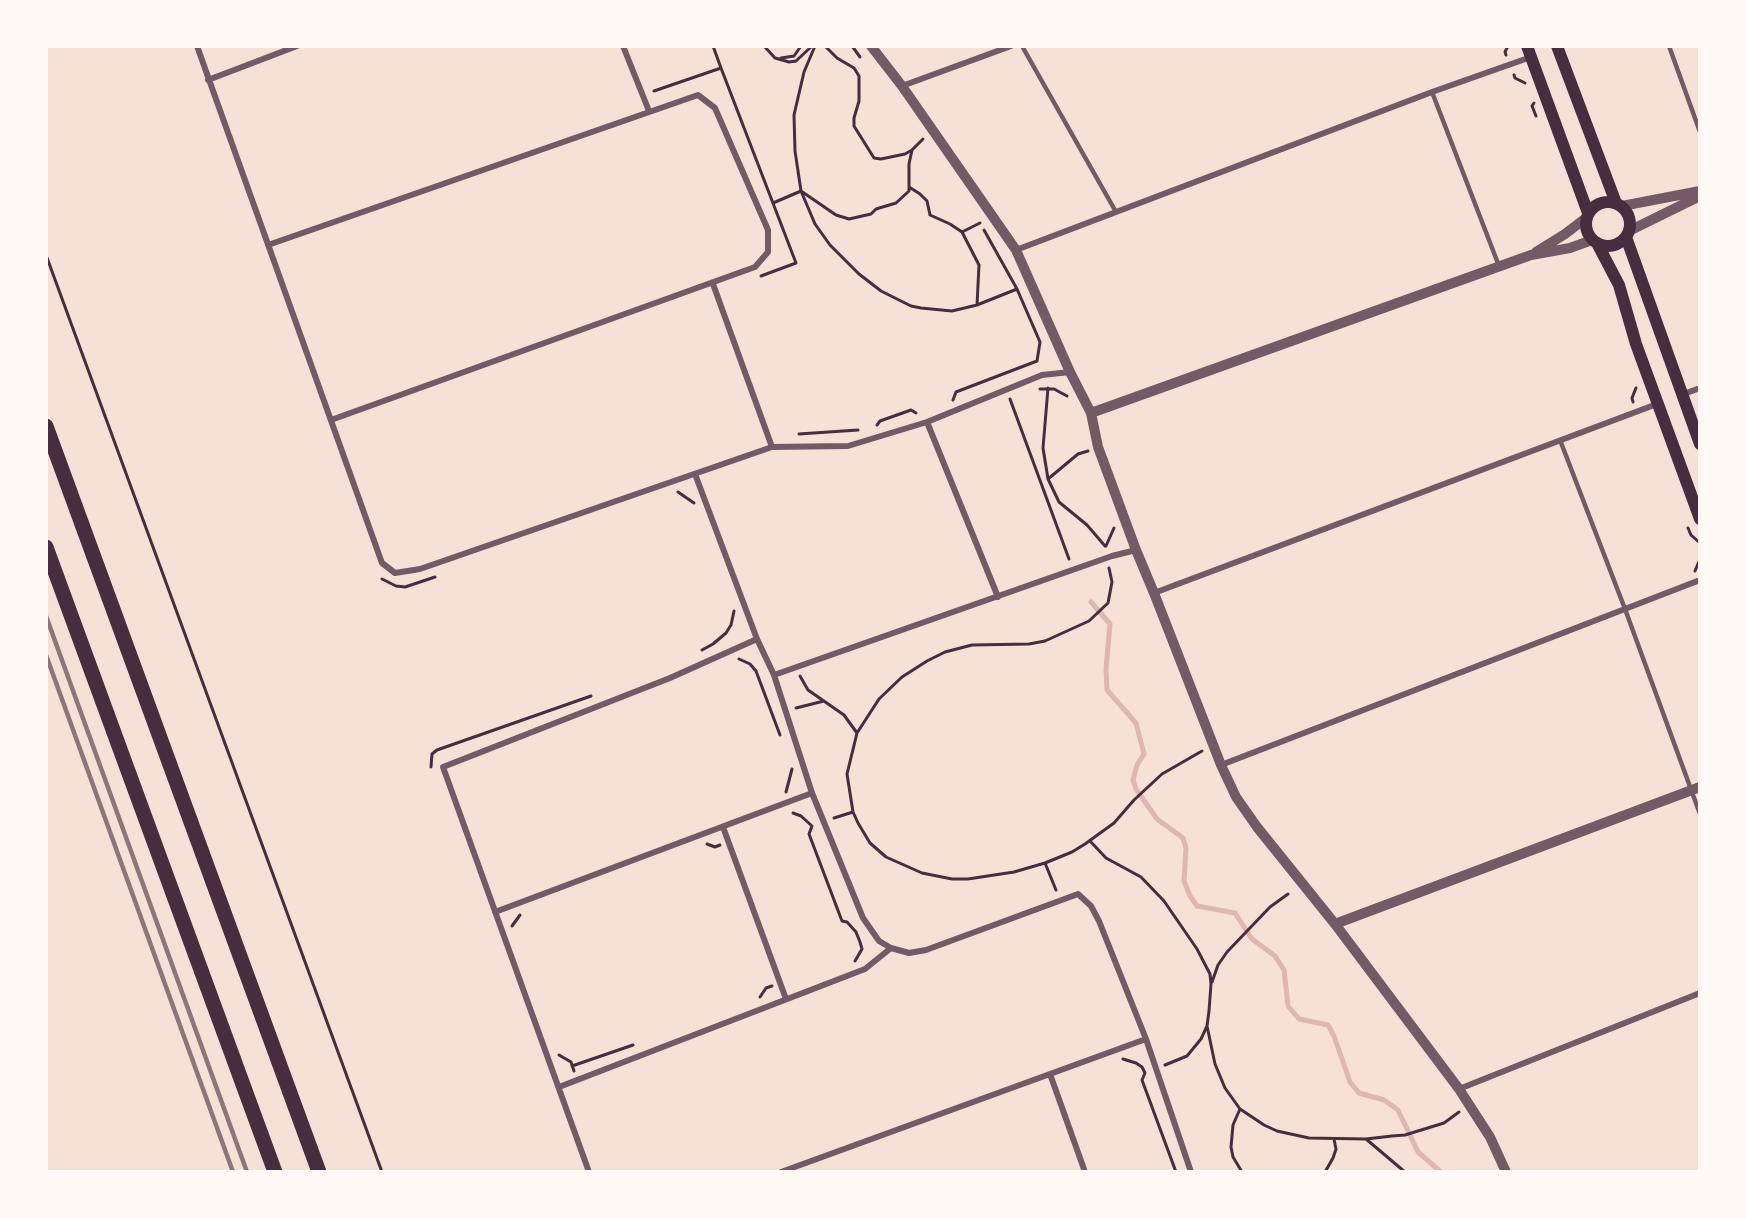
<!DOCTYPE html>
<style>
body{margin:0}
#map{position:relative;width:1746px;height:1218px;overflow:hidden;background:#f7e1d7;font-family:Cabin,sans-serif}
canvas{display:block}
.frame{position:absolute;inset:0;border:48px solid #fffaf5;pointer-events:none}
</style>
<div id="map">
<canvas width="1746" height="1218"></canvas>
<div class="frame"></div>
</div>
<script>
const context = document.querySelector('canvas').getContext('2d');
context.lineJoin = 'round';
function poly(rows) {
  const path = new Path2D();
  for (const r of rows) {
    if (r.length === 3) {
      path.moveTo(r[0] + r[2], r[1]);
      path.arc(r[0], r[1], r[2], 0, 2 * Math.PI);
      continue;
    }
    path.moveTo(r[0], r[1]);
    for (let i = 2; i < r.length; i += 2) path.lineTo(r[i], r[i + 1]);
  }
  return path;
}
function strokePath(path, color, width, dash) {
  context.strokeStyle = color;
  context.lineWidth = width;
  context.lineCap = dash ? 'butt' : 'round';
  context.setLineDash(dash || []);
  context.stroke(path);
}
const stream = poly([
 [1091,602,1110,624,1106,669,1107,690,1136,723,1144,754,1137,765,1133,780,1136,789,1157,819,1183,838,1186,848,1184,881,1190,896,1197,906,1235,913,1252,939,1275,956,1284,970,1288,1006,1299,1019,1328,1025,1334,1036,1350,1082,1359,1093,1384,1100,1398,1110,1418,1152,1441,1172]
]);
const path = poly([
 [713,46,721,68],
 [764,46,775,58,789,62,796,61,812,46],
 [815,46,804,72,794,115,795,151,801,191,815,224,830,245,859,274,881,291,911,306,921,308,952,311,977,305,1017,289],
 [825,46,837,58,854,68,859,76,859,101,854,118,854,126,874,158,881,159,905,154,912,150,923,139],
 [852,46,860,57],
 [1506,55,1505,52,1508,46],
 [781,58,794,56,801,46],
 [1514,75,1515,78,1525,83],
 [654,91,721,68,796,263,761,276],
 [1534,103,1532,106,1536,116],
 [909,187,920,194,927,201,930,215,950,224,962,232,979,265,977,305],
 [773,203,801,191,836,215,849,219,871,214,876,209,896,203,909,191,909,164,912,150],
 [962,232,980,223],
 [46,255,382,1172],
 [1048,388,1043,448,1048,479,1059,502,1087,525,1105,546],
 [1040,389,1054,389,1067,396],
 [1010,399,1069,559],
 [953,400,956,392,1037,361,1040,342,1017,289,984,230],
 [1633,402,1632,398,1636,388],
 [877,425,880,421,911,410,916,413],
 [799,434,858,430],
 [1048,479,1078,454,1088,451],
 [678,492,694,503],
 [1688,528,1691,535,1700,543],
 [1106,546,1114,528],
 [1109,568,1112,582,1108,603,1089,621,1045,641,1029,644,972,645,945,652,927,661,902,677,879,699,857,733,847,774,853,812,858,823,870,843,886,857,922,873,952,879,968,879,1014,872,1045,863,1072,852,1085,844,1114,823,1134,800,1162,774,1202,751],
 [1695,571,1700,559],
 [382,579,396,586,405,587,435,577],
 [702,650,713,644,726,633,731,625,734,611],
 [739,659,750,664,756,671,780,735],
 [800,676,808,690,844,715,857,733],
 [796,708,824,701],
 [431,767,432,754,437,750,591,696],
 [786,792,792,769],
 [793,813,801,816,812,826,809,834,842,921,847,922,856,932,860,942,862,949,855,961],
 [834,818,853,812],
 [1090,841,1106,858,1141,877,1164,901,1197,949,1210,974,1211,984,1209,1011,1207,1026,1201,1039,1187,1056,1165,1065],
 [707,844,715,847,720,845],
 [1045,863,1056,890],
 [512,926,520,915],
 [1212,982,1218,965,1227,952,1270,907,1288,894],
 [760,997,766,988,772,986],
 [1207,1026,1215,1064,1225,1088,1240,1109,1264,1125,1277,1131,1309,1138,1366,1139,1392,1136,1405,1135,1444,1123,1459,1112],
 [559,1055,571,1062,574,1071],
 [1123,1059,1136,1063,1142,1067,1145,1073,1142,1080,1176,1172],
 [572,1066,633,1045],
 [1240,1109,1233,1125,1231,1147,1233,1157,1242,1172],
 [1366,1139,1405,1172],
 [1325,1172,1333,1158,1336,1149,1334,1139]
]);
const service = poly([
 [1022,46,1116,212],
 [1669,46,1700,132],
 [1432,92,1499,266],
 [1560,440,1625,609,1700,814]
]);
const minor = poly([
 [197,46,382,563,395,573,420,569,772,447,848,446,927,422,1042,375,1070,372],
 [623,46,649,111],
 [208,80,297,46],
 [902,86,1011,46],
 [268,245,698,95,715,108,768,230,768,252,755,267,331,420],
 [1016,250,1432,92,1531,57],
 [713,284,772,447],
 [1681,395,1700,388],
 [927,422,998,597],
 [695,474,757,639,774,675,812,793,863,918,879,941,891,948],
 [1154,593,1657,404],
 [774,675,1112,556,1136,550],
 [1221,765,1700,580],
 [723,827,786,999],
 [495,912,812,793],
 [1050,1074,1085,1172],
 [559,1087,865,969,891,948,909,953,926,950,1078,894,1091,906,1099,921,1146,1039,1191,1172],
 [1459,1089,1700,993],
 [589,1172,443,767,670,678,757,639],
 [781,1172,1146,1039]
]);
const tertiary = poly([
 [871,46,902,86,1016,250,1070,372,1091,413,1098,447,1136,550,1154,593,1221,765,1236,797,1257,827,1335,924,1459,1089,1490,1137,1506,1172],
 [1622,206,1700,191],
 [1629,231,1700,196],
 [1536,252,1565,234,1586,218],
 [1091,413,1531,255,1570,248,1592,240],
 [1335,924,1700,787]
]);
const secondary = poly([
 [1527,46,1588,213],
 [1557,46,1616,203],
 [1608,224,22],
 [1626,237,1700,444],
 [1598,245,1619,285,1636,344,1700,519]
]);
const primary = poly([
 [46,426,319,1172],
 [46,547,275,1172]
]);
const rail = poly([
 [46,616,247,1172],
 [46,655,233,1172]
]);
strokePath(stream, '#dcb8b0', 5);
strokePath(path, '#4a2c40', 3);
strokePath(service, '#755966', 4.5);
strokePath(minor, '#755966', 6);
strokePath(tertiary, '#755966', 10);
strokePath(secondary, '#4a2c40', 12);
strokePath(primary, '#4a2c40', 15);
strokePath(rail, '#8f747c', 4.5);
</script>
